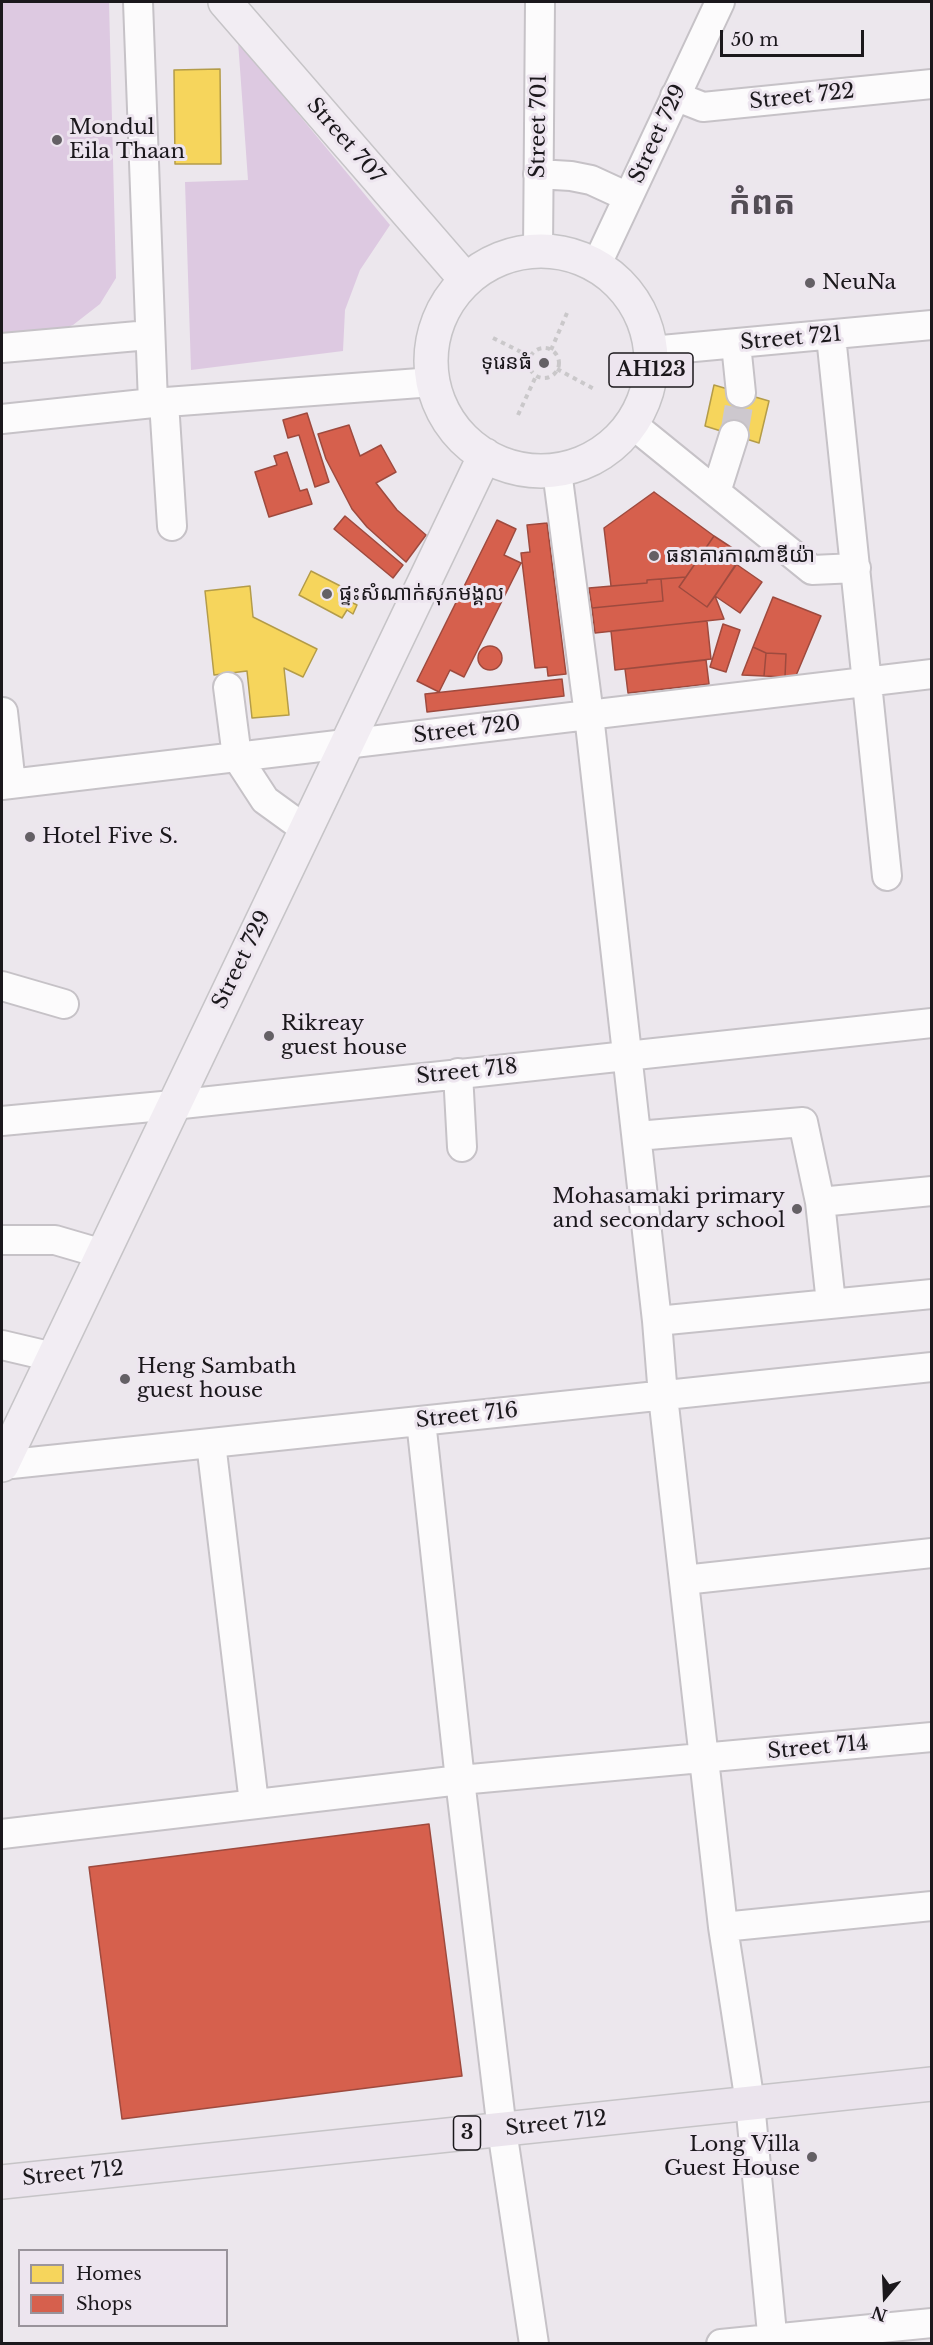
<!DOCTYPE html>
<meta charset="utf-8">
<style>
body{margin:0}
#map{position:relative;width:933px;height:2345px;overflow:hidden;background:#ece7ed;font-family:"Libre Baskerville",serif}
canvas{display:block}
.frame{position:absolute;inset:0;border:3px solid #1b181c;pointer-events:none}
.legend{position:absolute;left:18px;top:2249px;width:210px;height:78px;box-sizing:border-box;background:#ede5ef;border:2px solid #99939b;margin:0;padding:8px 10px;list-style:none;font-size:18px;color:#1b181c}
.legend li{display:flex;align-items:center;gap:12px;height:30px}
.legend b{width:30px;border:2px solid #99939b}
.north{position:absolute;left:855px;top:2267px;width:60px;height:60px;-webkit-text-stroke:4px #ede5ef;paint-order:stroke;rotate:199deg;font-size:16px;font-weight:700;line-height:24px;text-align:center;color:#1b181c}
.north::after{content:'';display:block;margin:auto;width:21px;height:27px;background:#1b181c;clip-path:polygon(50% 0,100% 100%,50% 72%,0 100%)}
.scale{position:absolute;left:720px;top:30px;width:144px;height:27px;box-sizing:border-box;border:3px solid #1b181c;border-top:0;padding-left:8px;font-size:18px;line-height:21px;white-space:nowrap;color:#1b181c;-webkit-text-stroke:4px #ede5ef;paint-order:stroke}
</style>
<div id="map">
<canvas width="933" height="2345"></canvas>
<div class="frame"></div>
<ul class="legend">
<li><b style="height:16px;background:#f6d55c"></b>Homes</li>
<li><b style="height:16px;background:#d6604d"></b>Shops</li>
</ul>
<div class="north">N</div>
<div class="scale">50 m</div>
</div>
<script>
const context = document.querySelector('canvas').getContext('2d');
context.lineJoin = 'round';
function fillPath(path, color) {
  context.fillStyle = color;
  context.fill(path, 'evenodd');
}
function poly(rows) {
  const path = new Path2D();
  for (const r of rows) {
    if (r.length === 3) {
      path.moveTo(r[0] + r[2], r[1]);
      path.arc(r[0], r[1], r[2], 0, 2 * Math.PI);
      continue;
    }
    path.moveTo(r[0], r[1]);
    for (let i = 2; i < r.length; i += 2) path.lineTo(r[i], r[i + 1]);
  }
  return path;
}
function strokePath(path, color, width, dash) {
  context.strokeStyle = color;
  context.lineWidth = width;
  context.lineCap = dash ? 'butt' : 'round';
  context.setLineDash(dash || []);
  context.stroke(path);
}
function write(font, color, halo, rows, align = 'center') {
  context.font = font + ' "Libre Baskerville","Noto Sans Khmer",serif';
  context.lineWidth = 6;
  context.setLineDash([]);
  context.textBaseline = 'middle';
  context.strokeStyle = halo;
  context.fillStyle = color;
  for (const [text, x, y, turn = 0] of rows) {
    context.save();
    context.translate(x, y);
    context.rotate((+turn || 0) * Math.PI / 180);
    context.textAlign = isNaN(turn) ? turn : align;
    if (halo) context.strokeText(text, 0, 0);
    context.fillText(text, 0, 0);
    context.restore();
  }
}
const green = poly([
 [2,2,109,2,116,278,100,304,73,325,50,334,2,337],
 [238,41,390,225,360,270,345,310,343,351,191,370,185,182,248,180]
]);
const homes = poly([
 [220,69,221,164,175,164,174,70,220,69],
 [714,385,769,401,759,443,705,426,714,385],
 [311,571,356,594,351,602,357,605,353,614,347,610,342,618,299,595,311,571],
 [250,586,253,617,317,649,303,677,284,668,289,715,252,718,247,671,214,675,205,591,250,586]
]);
const shops = poly([
 [307,413,329,482,315,487,299,435,288,438,283,420,307,413],
 [349,425,360,456,381,445,396,472,376,483,397,510,426,535,406,562,367,527,352,509,326,459,318,434,349,425],
 [287,452,300,491,307,489,312,504,269,517,255,472,277,465,274,456,287,452],
 [654,492,714,536,686,577,647,580,647,583,611,586,604,528,654,492],
 [345,516,403,565,393,578,334,529,345,516],
 [497,520,516,529,504,555,521,563,464,677,450,670,439,692,417,681,497,520],
 [547,523,566,674,548,676,547,667,535,668,521,553,530,552,527,525,547,523],
 [714,536,743,555,707,607,679,587,714,536],
 [736,564,762,582,740,613,715,596,736,564],
 [686,577,679,587,707,607,715,596,724,619,595,633,592,608,663,601,661,579,686,577],
 [661,579,663,601,592,608,589,588,647,583,647,580,661,579],
 [773,597,821,616,795,678,785,677,786,654,766,653,753,647,773,597],
 [707,621,711,659,615,670,611,631,707,621],
 [723,624,740,630,726,672,710,667,723,624],
 [490,658,12],
 [753,647,766,653,764,676,742,675,753,647],
 [766,653,786,654,785,677,764,676,766,653],
 [706,660,709,684,628,693,625,669,706,660],
 [562,679,564,696,427,712,425,694,562,679],
 [429,1824,462,2076,122,2119,89,1867,429,1824]
]);
const minorTunnel = poly([
 [734,435,741,393]
]);
const path = poly([
 [493,338,531,357],
 [544,363,15],
 [551,350,567,313],
 [557,369,596,390],
 [518,415,536,376]
]);
const minor = poly([
 [138,2,153,403],
 [675,96,703,107,932,84],
 [538,174,571,176,591,180,628,197],
 [538,250,540,2],
 [596,266,720,2],
 [831,336,887,876],
 [736,344,741,393],
 [2,348,149,335],
 [651,351,932,325],
 [164,402,172,526],
 [2,419,153,403,433,382],
 [632,424,812,570,856,568],
 [557,471,589,715,657,1321,663,1396,723,1927,750,2103,773,2344],
 [716,492,734,435],
 [228,687,237,757,265,800,305,829],
 [3,712,11,784],
 [2,785,932,674],
 [2,986,64,1004],
 [458,1073,462,1147],
 [2,1121,173,1105,932,1023],
 [637,1136,803,1122,820,1202,831,1303],
 [820,1202,932,1191],
 [2,1240,55,1240,103,1254],
 [657,1321,932,1294],
 [2,1345,53,1357],
 [421,1421,460,1780,502,2130,534,2344],
 [211,1443,254,1803],
 [2,1465,932,1367],
 [684,1580,932,1553],
 [2,1834,460,1780,932,1737],
 [723,1927,932,1906],
 [721,2344,932,2323]
]);
const major = poly([
 [225,2,466,280],
 [541,361,110],
 [2,1465,485,455]
]);
const highway = poly([
 [2,2182,932,2084]
]);
const markers = [
 [57,140,6,"#646065"],
 [810,283,6,"#646065"],
 [544,363,6,"#646065"],
 [654,556,6,"#646065"],
 [327,594,6,"#646065"],
 [30,837,6,"#646065"],
 [269,1036,6,"#646065"],
 [797,1209,6,"#646065"],
 [125,1379,6,"#646065"],
 [812,2157,6,"#646065"]
];
const shields = [
 [651,370,84],
 [467,2133,27]
];
const shieldNames = [
 ["AH123",651,370],
 ["3",467,2133]
];
const streetNames = [
 ["Street 722",802,97,-6],
 ["Street 701",539,126,-89],
 ["Street 729",658,134,-65],
 ["Street 707",345,141,49],
 ["Street 721",791,339,-5],
 ["Street 720",467,730,-7],
 ["Street 729",242,960,-64],
 ["Street 718",467,1072,-6],
 ["Street 716",467,1416,-6],
 ["Street 714",818,1748,-5],
 ["Street 712",556,2124,-6],
 ["Street 712",73,2174,-6]
];
const poiNames = [
 ["Mondul",69,128],
 ["Eila Thaan",69,152],
 ["NeuNa",822,283],
 ["ទុរេនធំ",532,363,"right"],
 ["ធនាគារកាណាឌីយ៉ា",666,556],
 ["ផ្ទះសំណាក់សុភមង្គល",339,594],
 ["Hotel Five S.",42,837],
 ["Rikreay",281,1024],
 ["guest house",281,1048],
 ["Mohasamaki primary",785,1197,"right"],
 ["and secondary school",785,1221,"right"],
 ["Heng Sambath",137,1367],
 ["guest house",137,1391],
 ["Long Villa",800,2145,"right"],
 ["Guest House",800,2169,"right"]
];
const townNames = [
 ["កំពត",762,205]
];
fillPath(green, '#ddc9e1');
fillPath(homes, '#f6d55c');
strokePath(homes, '#b49c49', 1.5);
fillPath(shops, '#d6604d');
strokePath(shops, '#9e4a3e', 1.5);
strokePath(minorTunnel, '#cdc8ce', 28, [28, 14]);
strokePath(minor, '#c6c2c7', 32);
strokePath(major, '#c6c4c7', 36);
strokePath(highway, '#c6c4c7', 36);
strokePath(path, '#cac8ca', 4, [4.5, 4.5]);
strokePath(minor, '#fcfbfc', 28);
strokePath(major, '#f2edf3', 33);
strokePath(highway, '#ebe4ed', 33);
for (const [x, y, r, color] of markers) {
  const dot = new Path2D();
  dot.arc(x, y, r, 0, 2 * Math.PI);
  context.fillStyle = color;
  context.fill(dot);
  strokePath(dot, '#ede5ef', 2);
}
for (const [x, y, w] of shields) {
  const box = new Path2D();
  box.roundRect(x - w / 2, y - 17, w, 34, 4.5);
  context.fillStyle = '#ede5ef';
  context.fill(box);
  strokePath(box, '#1b181c', 1.5);
}
write('bold 20px', '#1b181c', null, shieldNames);
write('21px', '#1b181c', '#ede5ef', streetNames);
write('21px', '#1b181c', '#ede5ef', poiNames, 'left');
write('bold 33px', '#534d55', '#ede5ef', townNames);
</script>
